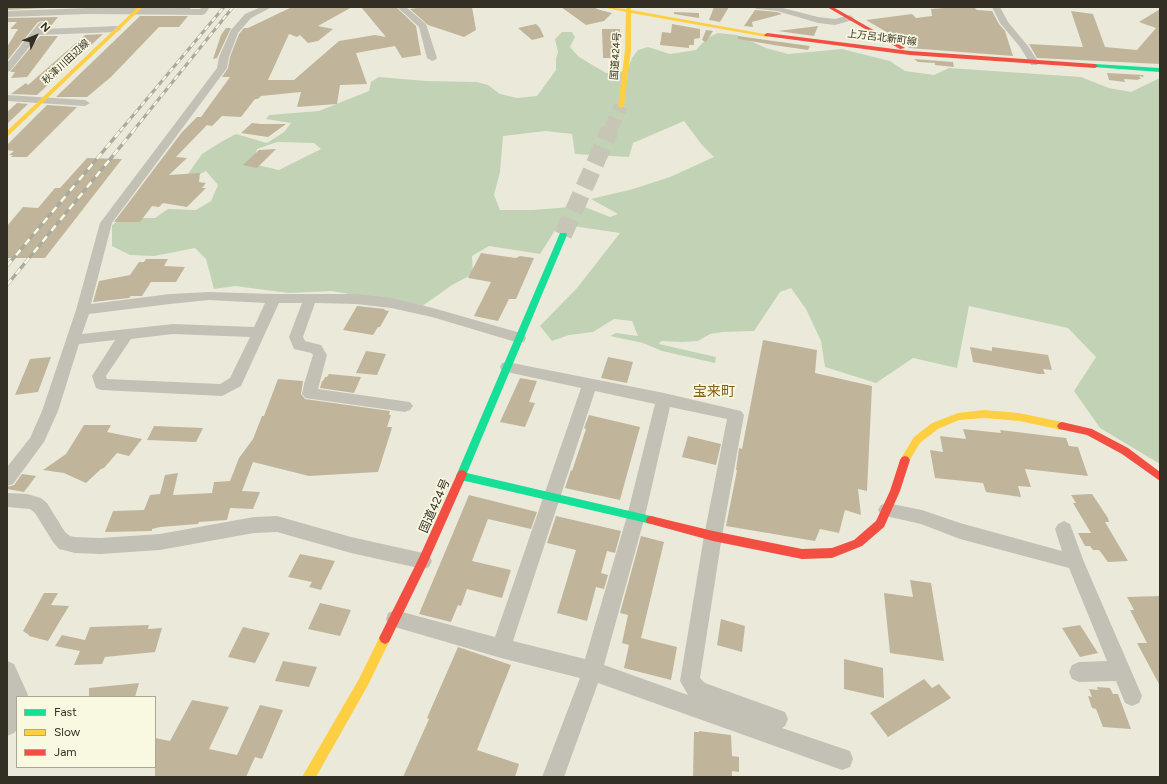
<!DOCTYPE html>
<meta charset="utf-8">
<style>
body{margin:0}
#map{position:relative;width:1167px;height:784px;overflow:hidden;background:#ebeada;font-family:Figtree,sans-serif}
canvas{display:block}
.frame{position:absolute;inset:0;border:8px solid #332f24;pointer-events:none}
.legend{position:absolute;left:16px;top:696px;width:140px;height:72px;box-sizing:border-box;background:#f9f8e0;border:1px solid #aaa895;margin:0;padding:5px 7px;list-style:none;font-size:12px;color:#332f24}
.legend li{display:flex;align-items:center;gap:8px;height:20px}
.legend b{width:20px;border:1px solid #aaa895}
.north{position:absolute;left:16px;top:16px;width:40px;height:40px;-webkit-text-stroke:3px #f9f8e0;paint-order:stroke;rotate:47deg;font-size:11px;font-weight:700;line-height:16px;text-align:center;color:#332f24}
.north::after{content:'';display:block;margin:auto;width:14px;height:18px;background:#332f24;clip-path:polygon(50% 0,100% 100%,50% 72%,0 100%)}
</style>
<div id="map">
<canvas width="1167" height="784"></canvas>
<div class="frame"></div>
<ul class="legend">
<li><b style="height:5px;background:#16e098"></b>Fast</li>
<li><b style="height:5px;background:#ffcf43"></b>Slow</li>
<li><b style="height:5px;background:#f24e42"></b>Jam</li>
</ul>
<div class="north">N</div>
</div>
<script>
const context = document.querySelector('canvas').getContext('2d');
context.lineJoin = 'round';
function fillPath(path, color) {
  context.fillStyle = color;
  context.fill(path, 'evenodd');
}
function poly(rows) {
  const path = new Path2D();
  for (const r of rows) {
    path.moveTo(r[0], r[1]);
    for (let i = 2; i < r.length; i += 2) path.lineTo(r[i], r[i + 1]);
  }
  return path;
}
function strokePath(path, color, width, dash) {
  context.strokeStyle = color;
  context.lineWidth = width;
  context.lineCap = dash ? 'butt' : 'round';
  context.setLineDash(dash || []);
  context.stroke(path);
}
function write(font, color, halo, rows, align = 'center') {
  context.font = font + ' Figtree,"Noto Sans JP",sans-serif';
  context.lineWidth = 3.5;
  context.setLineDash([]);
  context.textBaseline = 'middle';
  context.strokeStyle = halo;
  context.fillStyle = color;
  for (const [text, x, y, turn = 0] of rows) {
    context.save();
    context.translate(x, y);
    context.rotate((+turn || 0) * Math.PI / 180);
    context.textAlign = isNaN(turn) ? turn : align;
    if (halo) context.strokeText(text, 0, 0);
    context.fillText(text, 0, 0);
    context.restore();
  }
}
const green = poly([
 [562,32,572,32,575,37,570,47,579,57,606,73,627,71,632,58,638,50,648,47,670,54,696,50,707,38,718,33,737,35,766,48,788,54,842,49,890,61,905,71,934,75,949,68,1081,77,1109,88,1131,92,1160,78,1160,464,1100,428,1074,391,1096,357,1068,328,969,306,957,368,913,358,876,383,825,367,821,341,806,309,791,288,780,292,754,331,723,332,710,334,698,341,682,342,661,341,659,344,716,357,715,363,662,351,643,343,610,336,616,333,638,336,632,321,614,319,593,332,569,335,552,341,540,326,577,288,620,233,559,224,540,254,489,246,472,256,473,274,452,285,421,307,332,291,289,293,235,286,214,289,206,259,195,248,154,256,130,255,112,246,112,225,122,218,155,218,168,209,196,210,211,201,218,185,206,171,181,184,202,154,221,142,236,134,267,143,284,132,291,123,266,119,269,115,319,111,369,91,371,82,379,77,426,81,477,82,488,85,500,94,517,98,537,96,556,70,556,59,558,52,555,39],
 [684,121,702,145,714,157,670,177,633,189,591,199,618,214,610,217,582,206,533,210,500,210,494,195,500,172,503,136,546,131,572,134,575,154,629,157,633,143],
 [277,142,314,143,321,149,279,170,253,164,257,149]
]);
const building = poly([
 [7,7,65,7,7,10],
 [292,7,352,7,318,26,333,29,318,41,308,43,300,35,297,37,289,34,268,80,294,80,339,41,375,35,386,37,361,7,396,7,416,26,421,55,402,58,395,46,356,53,367,84,340,85,337,104,297,107,301,92,261,96,258,99,255,99,241,117,222,116,212,126,207,125,176,157,187,158,169,175,200,173,199,182,206,183,202,188,206,188,187,207,163,203,159,207,152,206,140,222,114,222,182,132,197,117,201,117,230,77,222,77,228,68,230,57,239,34,244,28,248,28],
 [423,7,472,7,476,30,464,37,428,25,410,9],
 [561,7,593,7,600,10,612,13,604,21,586,25],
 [714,7,729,7,720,22,709,20],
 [957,7,974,7,977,10,992,11,999,24,1005,31,1013,56,909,48,907,44,866,20,912,14,916,18,932,16,931,9],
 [1160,9,1160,64,1037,58,1029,44,1083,47,1071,11,1093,14,1105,47,1137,50,1156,28,1139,22],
 [755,10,777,12,782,14,752,22,753,27,744,26],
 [674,12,699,13,699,18,674,14],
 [140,16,188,16,179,27,159,27,111,77,87,97,56,97],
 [58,17,50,27,46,27,47,25,43,21,38,22,7,61,7,47,18,29,10,29,17,22,7,22,7,18],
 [536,24,540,28,544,37,532,40,518,28],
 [672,24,700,29,700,38,694,39,694,45,689,45,689,48,660,45,662,32,671,33],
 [818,26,814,36,778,31],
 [226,28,231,28,217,58,213,59,221,35],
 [602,29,620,29,618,58,603,58],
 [706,30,713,31,706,42,702,40],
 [103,34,37,95,11,94,26,83,28,85,85,35],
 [40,36,58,36,27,77,11,78,15,72,10,72],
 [738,36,766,40,810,46,808,50,780,46,738,39],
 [914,59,953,62,954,67,935,65,935,63,918,62],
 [1107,73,1143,75,1144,77,1139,76,1141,79,1138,79,1139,80,1124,79,1125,82,1109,80],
 [17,103,28,104,7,124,7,112],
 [47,105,77,107,27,157,11,157,13,155,9,155,14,151,7,150,7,145],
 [252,123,261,124,286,124,268,137,241,133],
 [276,149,257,168,243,165,259,150],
 [87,158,122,159,45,258,7,258,7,226,23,207,38,208,55,188,60,188],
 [481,253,516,258,520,256,534,258,516,299,509,299,498,321,474,316,491,282,468,278],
 [146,259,168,259,164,266,185,267,176,282,151,282,142,296,131,296,129,298,93,302,99,281,130,275,139,262,144,262],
 [357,306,385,309,384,310,389,311,380,327,378,327,373,335,343,330],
 [763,340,817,350,815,373,872,386,867,491,858,489,861,515,845,510,839,533,820,529,815,541,726,526,737,470,736,470,739,448,742,449],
 [970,347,992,351,992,347,1048,355,1052,370,1043,369,1045,374,1039,374,973,362],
 [366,351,386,354,377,375,356,373],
 [51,357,38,392,15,395,30,359],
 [608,357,633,362,627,383,601,378],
 [329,374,361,377,354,393,320,388,322,381,323,381,325,377,327,377],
 [520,378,537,381,529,402,535,403,525,427,500,422],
 [278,379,303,381,301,394,305,399,390,411,389,415,391,415,387,427,392,427,391,431,378,472,309,476,253,462,242,491,260,492,253,509,230,508,227,520,199,522,198,524,160,527,152,529,152,531,105,532,113,511,144,510,150,495,160,494,165,475,178,473,173,495,212,493,214,482,230,481,239,458,253,439,262,416,264,416],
 [589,415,640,427,620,500,565,488,571,470,572,471,586,429,584,428],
 [84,425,111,425,107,432,142,439,129,456,117,453,104,468,101,469,86,483,64,473,43,470,66,454],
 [154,426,203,428,196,442,147,440],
 [963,429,1001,433,1000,430,1066,438,1069,446,1078,447,1088,476,1025,469,1031,487,1018,486,1021,497,986,492,983,483,935,478,930,450,943,452,940,436,966,439],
 [688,436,721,444,716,465,682,457],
 [22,474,36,476,24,492,7,489,7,487,14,485],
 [1092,494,1108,518,1109,522,1105,522,1128,561,1108,562,1099,550,1093,550,1090,546,1085,546,1078,533,1091,533,1073,503,1076,503,1071,495],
 [469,495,537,512,531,529,488,519,472,561,511,570,502,598,467,589,461,606,458,605,451,622,419,614],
 [556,516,621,531,615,553,607,551,601,573,608,575,604,589,596,587,587,621,557,613,576,550,547,543],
 [641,536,664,542,641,638,677,647,671,680,624,668,629,645,622,643,628,615,620,613],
 [300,554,335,561,321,590,309,587,312,582,288,577],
 [910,580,931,583,944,661,890,653,884,593,913,597],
 [44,593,58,593,51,605,69,606,48,641,29,636,29,635,23,631],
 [1160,596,1160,686,1137,643,1147,643,1130,610,1134,610,1127,597],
 [320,603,351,610,340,636,308,629],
 [721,619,745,626,742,652,717,645],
 [149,625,148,629,162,628,155,652,105,657,102,664,74,665,80,651,55,646,62,635,85,640,90,627],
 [1080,625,1098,653,1080,657,1062,628],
 [243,627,270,633,255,663,228,657],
 [458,647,511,665,477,750,519,764,515,777,403,777,429,719,427,718],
 [844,659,883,668,884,698,844,689],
 [283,661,317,667,309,687,275,681],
 [924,679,932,688,939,684,951,698,888,737,870,713],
 [139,683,135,697,89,697,89,688],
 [1097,687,1110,688,1113,694,1118,694,1131,729,1103,727,1096,709,1092,708,1088,696,1092,697,1089,689,1098,690],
 [192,700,229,707,209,749,237,755,260,705,283,710,262,759,255,757,246,777,155,777,155,738,170,741],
 [699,731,731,735,732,756,739,757,739,772,732,771,732,777,693,777,694,732,699,732]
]);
const highwayTunnelFar1 = poly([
 [610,131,621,106]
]);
const highwayTunnel = poly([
 [563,235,610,130]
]);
const street = poly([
 [179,7,192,7,190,9,200,9,202,7,210,7,205,14,202,15,88,14,7,17,7,11,88,8,174,8,179,7],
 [261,7,272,7,251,18,238,33,229,57,227,68,112,223,91,304,170,294,209,292,274,294,356,294,391,298,433,308,524,334,526,338,524,342,519,343,432,317,391,308,356,304,315,303,303,337,305,341,321,345,327,355,318,389,410,402,413,406,410,410,405,412,305,398,302,394,304,384,313,355,311,353,294,349,289,337,302,303,279,303,241,386,222,396,101,390,96,388,92,376,115,340,79,344,58,411,44,442,13,484,7,486,7,467,30,438,42,411,76,310,100,223,217,68,219,57,231,30,245,14,261,7],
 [209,300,265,303,254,327,173,324,82,334,89,314,170,304,209,300],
 [173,334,250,337,230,378,220,384,107,379,106,376,131,339,173,334],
 [397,7,406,7,426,24,437,58,435,60,432,61,427,58,419,27,397,7],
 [753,7,779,7,818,17,835,19,850,15,854,18,853,20,835,25,818,23,777,11,757,9,753,7],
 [992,7,1000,7,1008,22,1028,46,1039,63,1037,65,1031,65,1020,47,1000,23,992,7],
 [42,22,46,25,43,29,117,26,121,29,117,32,39,35,10,71,7,72,7,63,33,30,39,23,42,22],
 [7,95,85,100,90,103,85,106,7,101,7,95],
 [507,362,664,393,741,411,744,415,722,536,700,678,705,683,785,712,788,719,785,726,782,728,850,751,853,759,850,767,842,770,598,683,564,777,542,777,580,678,501,658,388,625,386,619,388,613,395,610,495,637,581,388,502,371,500,367,502,363,507,362],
 [595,391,655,404,627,516,585,659,513,641,595,391],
 [670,407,727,419,704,536,680,681,688,695,604,665,645,516,670,407],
 [7,493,27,494,41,498,47,503,65,532,70,536,75,537,101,538,160,534,254,517,277,516,351,537,423,553,429,555,432,561,429,567,423,569,351,553,277,532,254,533,160,550,101,554,75,553,59,549,53,542,35,513,30,509,7,507,7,493],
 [887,503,922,510,960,523,1062,551,1055,529,1058,524,1064,521,1070,524,1084,562,1142,696,1139,703,1132,706,1125,703,1116,681,1079,682,1072,679,1069,672,1072,665,1079,662,1107,661,1069,568,960,539,921,524,881,515,878,510,881,505,887,503],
 [7,661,14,664,28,695,27,697,17,697,17,730,14,733,7,736,7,661]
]);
const fast = poly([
 [1095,64,1160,68,1160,72,1093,67,1092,66,1095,64],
 [560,233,566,233,567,235,467,473,651,516,655,517,656,520,655,523,651,524,461,480,458,479,456,476,560,233]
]);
const slow = poly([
 [138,7,143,7,9,135,7,136,7,131,138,7],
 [602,7,626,9,627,7,631,7,631,10,770,35,767,37,631,13,631,50,624,106,621,108,618,106,625,50,626,12,602,7],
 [984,410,1019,413,1062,422,1065,423,1067,426,1065,429,1062,430,1019,421,984,418,959,420,938,429,920,443,908,463,905,464,902,463,900,460,914,437,932,423,958,413,984,410],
 [385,632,389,634,391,638,389,642,367,687,316,777,302,777,359,679,381,634,385,632]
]);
const jam = poly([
 [827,7,833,7,905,48,900,49,827,7],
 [767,33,910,51,1095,64,1098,66,1095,68,910,55,765,36,764,35,767,33],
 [1062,422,1092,429,1128,448,1160,472,1160,481,1122,454,1087,435,1059,429,1057,426,1059,423,1062,422],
 [905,456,908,457,910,460,900,491,884,527,862,546,832,558,802,559,713,541,651,524,647,523,646,520,647,517,651,516,713,531,802,549,832,548,854,540,876,521,890,491,900,460,902,457,905,456],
 [462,470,465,471,467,474,427,564,389,642,385,644,381,642,379,638,419,558,457,474,459,471,462,470]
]);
const railFar1 = poly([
 [120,131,224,7],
 [133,131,233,7]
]);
const rail = poly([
 [7,266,121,130],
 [7,285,134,130]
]);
const farStreetnames = [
 ["上万呂北新町線",882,38,7],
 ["国道424号",616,56,-86],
 ["秋津川田辺線",66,62,-43]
];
const streetNames = [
 ["国道424号",435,506,-66]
];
const quarterNames = [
 ["宝来町",714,392]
];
fillPath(green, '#c1d3b4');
fillPath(building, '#c0b59b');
strokePath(highwayTunnelFar1, '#c6c5b6', 14, [14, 7]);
strokePath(highwayTunnel, '#c6c5b6', 18, [18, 8]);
fillPath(street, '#c3c1b5');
fillPath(fast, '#16e098');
fillPath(slow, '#ffcf43');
fillPath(jam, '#f24e42');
strokePath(railFar1, '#abaa9e', 3);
strokePath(rail, '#abaa9e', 3.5);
strokePath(railFar1, '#f9f8e0', 2, [5.5]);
strokePath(rail, '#f9f8e0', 2.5, [7]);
write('10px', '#332f24', '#f9f8e0', farStreetnames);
write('12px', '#332f24', '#f9f8e0', streetNames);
write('14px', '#85601a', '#f9f8e0', quarterNames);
</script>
